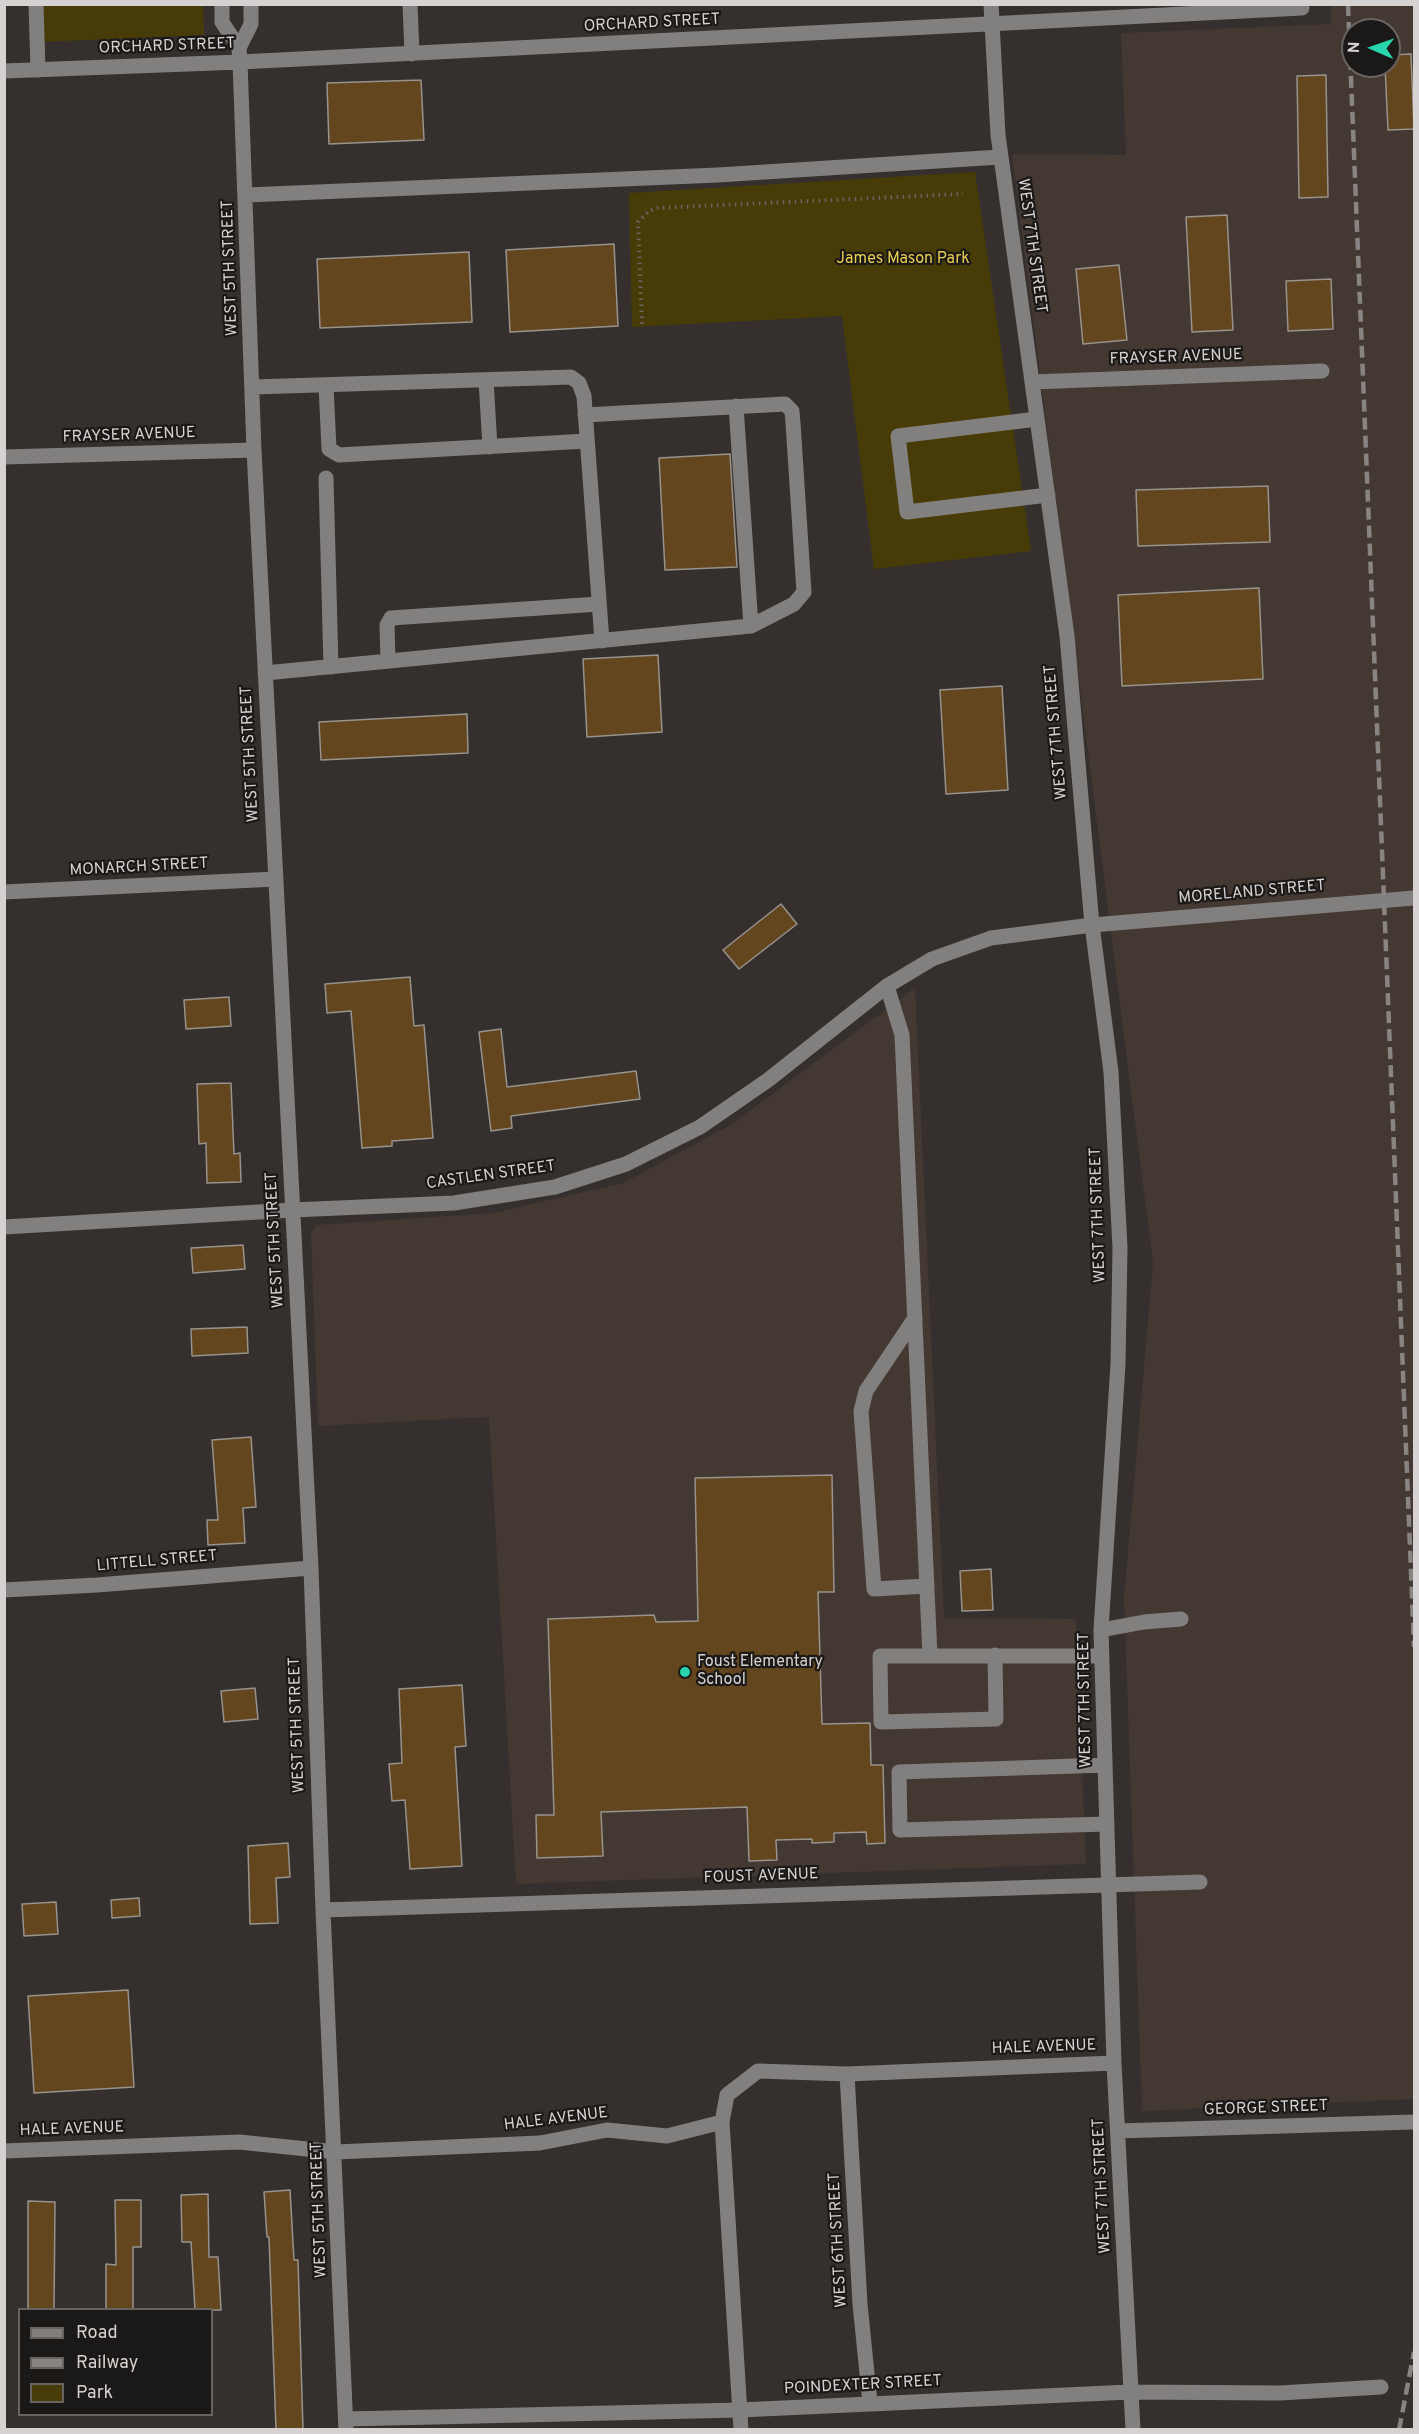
<!DOCTYPE html>
<style>
body{margin:0}
#map{position:relative;width:1419px;height:2434px;overflow:hidden;background:#35302e;font-family:Overpass,sans-serif}
canvas{display:block}
.frame{position:absolute;inset:0;border:6px solid #d6d2d1;pointer-events:none}
.legend{position:absolute;left:18px;top:2308px;width:195px;height:108px;box-sizing:border-box;background:#1b1917;border:2px solid #666361;margin:0;padding:8px 10px;list-style:none;font-size:18px;color:#d6d2d1}
.legend li{display:flex;align-items:center;gap:12px;height:30px}
.legend b{width:30px;border:2px solid #666361}
.north{position:absolute;left:1341px;top:18px;width:60px;height:60px;box-sizing:border-box;background:#1b1917;border:2px solid #666361;border-radius:50%;rotate:272deg;font-size:16px;font-weight:700;line-height:24px;text-align:center;color:#d6d2d1}
.north::after{content:'';display:block;margin:auto;width:21px;height:27px;background:#29d5ac;clip-path:polygon(50% 0,100% 100%,50% 72%,0 100%)}
</style>
<div id="map">
<canvas width="1419" height="2434"></canvas>
<div class="frame"></div>
<ul class="legend">
<li><b style="height:8px;background:#827f7f"></b>Road</li>
<li><b style="height:8px;background:#888482"></b>Railway</li>
<li><b style="height:16px;background:#473c07"></b>Park</li>
</ul>
<div class="north">N</div>
</div>
<script>
const context = document.querySelector('canvas').getContext('2d');
context.lineJoin = 'round';
function fillPath(path, color) {
  context.fillStyle = color;
  context.fill(path, 'evenodd');
}
function poly(rows) {
  const path = new Path2D();
  for (const r of rows) {
    path.moveTo(r[0], r[1]);
    for (let i = 2; i < r.length; i += 2) path.lineTo(r[i], r[i + 1]);
  }
  return path;
}
function strokePath(path, color, width, dash) {
  context.strokeStyle = color;
  context.lineWidth = width;
  context.lineCap = dash ? 'butt' : 'round';
  context.setLineDash(dash || []);
  context.stroke(path);
}
function write(font, color, halo, rows, align = 'center') {
  context.font = font + ' Overpass,sans-serif';
  context.lineWidth = 4.5;
  context.setLineDash([]);
  context.textBaseline = 'middle';
  context.strokeStyle = halo;
  context.fillStyle = color;
  for (const [text, x, y, turn = 0] of rows) {
    context.save();
    context.translate(x, y);
    context.rotate((+turn || 0) * Math.PI / 180);
    context.textAlign = isNaN(turn) ? turn : align;
    if (halo) context.strokeText(text, 0, 0);
    context.fillText(text, 0, 0);
    context.restore();
  }
}
const built = poly([
 [1331,5,1414,5,1414,2099,1142,2111,1124,1598,1153,1263,1012,154,1126,155,1121,33,1331,24],
 [1353,30,1389,30,1389,66,1353,66],
 [915,988,944,1618,1076,1619,1086,1864,516,1884,489,1417,318,1426,311,1233,316,1225,493,1213,623,1183,732,1124]
]);
const green = poly([
 [38,5,203,5,204,35,39,42],
 [975,172,1031,551,874,569,842,316,632,327,629,193]
]);
const building = poly([
 [1411,54,1414,129,1388,130,1385,66,1389,66,1389,55,1411,54],
 [1326,75,1328,197,1299,198,1297,76,1326,75],
 [421,80,424,140,329,144,327,83,421,80],
 [1227,215,1233,330,1192,332,1186,217,1227,215],
 [614,244,618,326,510,332,506,250,614,244],
 [469,252,472,322,320,328,317,259,469,252],
 [1119,265,1127,340,1083,344,1076,269,1119,265],
 [1331,279,1333,329,1288,331,1286,281,1331,279],
 [730,454,737,567,665,570,659,458,730,454],
 [1268,486,1270,542,1138,546,1136,490,1268,486],
 [1259,588,1263,679,1122,686,1118,595,1259,588],
 [658,655,662,732,587,737,583,659,658,655],
 [1002,686,1008,790,946,794,940,690,1002,686],
 [467,714,468,753,321,760,319,722,467,714],
 [781,904,797,924,739,969,723,950,781,904],
 [410,977,414,1026,424,1025,433,1138,392,1141,392,1146,362,1148,351,1011,327,1013,325,984,410,977],
 [229,997,231,1026,186,1029,184,1000,229,997],
 [501,1029,507,1087,636,1071,640,1099,511,1116,512,1128,491,1131,479,1032,501,1029],
 [231,1083,234,1154,240,1153,241,1182,207,1183,206,1143,199,1144,197,1084,231,1083],
 [243,1245,245,1269,193,1273,191,1248,243,1245],
 [247,1327,248,1353,192,1356,191,1329,247,1327],
 [251,1437,256,1507,243,1508,245,1543,208,1545,207,1520,218,1520,212,1440,251,1437],
 [832,1475,834,1592,818,1592,822,1724,870,1723,871,1765,883,1765,885,1843,867,1844,866,1832,834,1833,834,1842,812,1843,812,1839,776,1840,777,1860,749,1861,747,1807,601,1812,603,1856,537,1858,536,1815,554,1815,548,1619,654,1615,656,1622,698,1621,695,1478,832,1475],
 [991,1569,993,1610,962,1611,960,1571,991,1569],
 [462,1685,466,1746,455,1747,462,1866,410,1869,405,1800,392,1801,389,1764,402,1763,399,1689,462,1685],
 [255,1688,258,1719,224,1722,221,1691,255,1688],
 [288,1843,290,1877,276,1878,278,1923,250,1924,248,1846,288,1843],
 [139,1898,140,1916,112,1918,111,1900,139,1898],
 [56,1902,58,1934,24,1936,22,1904,56,1902],
 [128,1990,134,2087,34,2093,28,1996,128,1990],
 [290,2190,294,2260,298,2260,303,2430,276,2430,269,2237,267,2237,264,2192,290,2190],
 [208,2194,209,2257,218,2257,221,2310,195,2310,191,2242,182,2242,181,2195,208,2194],
 [115,2200,141,2200,141,2247,133,2247,133,2310,106,2310,106,2264,116,2265,115,2200],
 [28,2201,55,2202,54,2310,28,2310,28,2201]
]);
const path = poly([
 [642,324,638,222,649,211,658,208,963,194]
]);
const minor = poly([
 [36,4,38,70],
 [222,4,222,22,239,48,240,62,254,450,311,1568,323,1910,346,2430],
 [410,4,412,54],
 [991,4,998,135,1067,636,1092,925,1111,1072,1120,1248,1118,1364,1101,1630,1114,2063,1133,2430],
 [239,48,251,24,251,4],
 [4,71,240,62,1302,8],
 [247,195,718,175,1000,157],
 [486,380,490,447],
 [1032,382,1322,371],
 [326,385,329,449,339,455,587,441],
 [253,387,571,377,579,383,584,396,602,641],
 [736,406,751,626],
 [1037,419,898,436,907,512,1048,495],
 [4,457,254,450],
 [326,478,331,667],
 [388,661,387,625,391,618,599,604],
 [265,673,751,626,794,604,804,592,793,423,792,411,785,404,585,415],
 [4,892,276,879],
 [887,986,902,1035,930,1656,1102,1656],
 [4,1227,292,1210,454,1203,555,1187,626,1164,700,1127,768,1080,887,986,932,959,991,938,1092,925,1414,898],
 [915,1318,866,1391,861,1411,874,1589,927,1586],
 [4,1590,97,1585,311,1568],
 [1101,1630,1144,1622,1181,1619],
 [930,1656,880,1656,881,1722,996,1719,995,1655],
 [1105,1765,899,1772,900,1830,1107,1824],
 [323,1910,1200,1882],
 [847,2074,860,2304,870,2403],
 [722,2122,741,2430],
 [1118,2131,1414,2122],
 [4,2151,239,2142,336,2152,540,2143,607,2130,667,2136,722,2122,727,2095,758,2071,847,2074,1114,2063],
 [346,2419,740,2410,1130,2392,1280,2393,1381,2387]
]);
const rail = poly([
 [1348,4,1414,1647],
 [1399,2430,1414,2352]
]);
const markers = [
 [685,1672,6,"#29d5ac"]
];
const streetNames = [
 ["ORCHARD STREET",652,24,-3],
 ["ORCHARD STREET",167,47,-2],
 ["WEST 7TH STREET",1031,246,82],
 ["WEST 5TH STREET",231,268,-92],
 ["FRAYSER AVENUE",1176,358,-2],
 ["FRAYSER AVENUE",129,436,-2],
 ["WEST 7TH STREET",1057,732,-95],
 ["WEST 5TH STREET",251,754,-93],
 ["MONARCH STREET",139,868,-3],
 ["MORELAND STREET",1252,893,-5],
 ["CASTLEN STREET",491,1176,-8],
 ["WEST 7TH STREET",1099,1215,-92],
 ["WEST 5TH STREET",276,1240,-93],
 ["LITTELL STREET",157,1562,-5],
 ["WEST 7TH STREET",1086,1700,-91],
 ["WEST 5TH STREET",298,1725,-92],
 ["FOUST AVENUE",761,1877,-2],
 ["HALE AVENUE",1044,2048,-2],
 ["GEORGE STREET",1266,2109,-2],
 ["HALE AVENUE",556,2120,-7],
 ["HALE AVENUE",72,2130,-2],
 ["WEST 7TH STREET",1103,2186,-93],
 ["WEST 5TH STREET",320,2210,-92],
 ["WEST 6TH STREET",839,2240,-93],
 ["POINDEXTER STREET",863,2386,-3]
];
const parkNames = [
 ["James Mason Park",903,260]
];
const poiNames = [
 ["Foust Elementary",697,1663],
 ["School",697,1681]
];
fillPath(built, '#433832');
fillPath(green, '#473c07');
fillPath(building, '#63461d');
strokePath(building, '#97938e', 1.5);
strokePath(path, '#6b6665', 4, [1.5, 4.5]);
strokePath(minor, '#827f7f', 15);
strokePath(rail, '#888482', 4.5, [12, 6]);
for (const [x, y, r, color] of markers) {
  const dot = new Path2D();
  dot.arc(x, y, r, 0, 2 * Math.PI);
  context.fillStyle = color;
  context.fill(dot);
  strokePath(dot, '#1b1917', 2);
}
write('16px', '#d6d2d1', '#1b1917', streetNames);
write('16px', '#e8ce52', '#1b1917', parkNames);
write('16px', '#d6d2d1', '#1b1917', poiNames, 'left');
</script>
